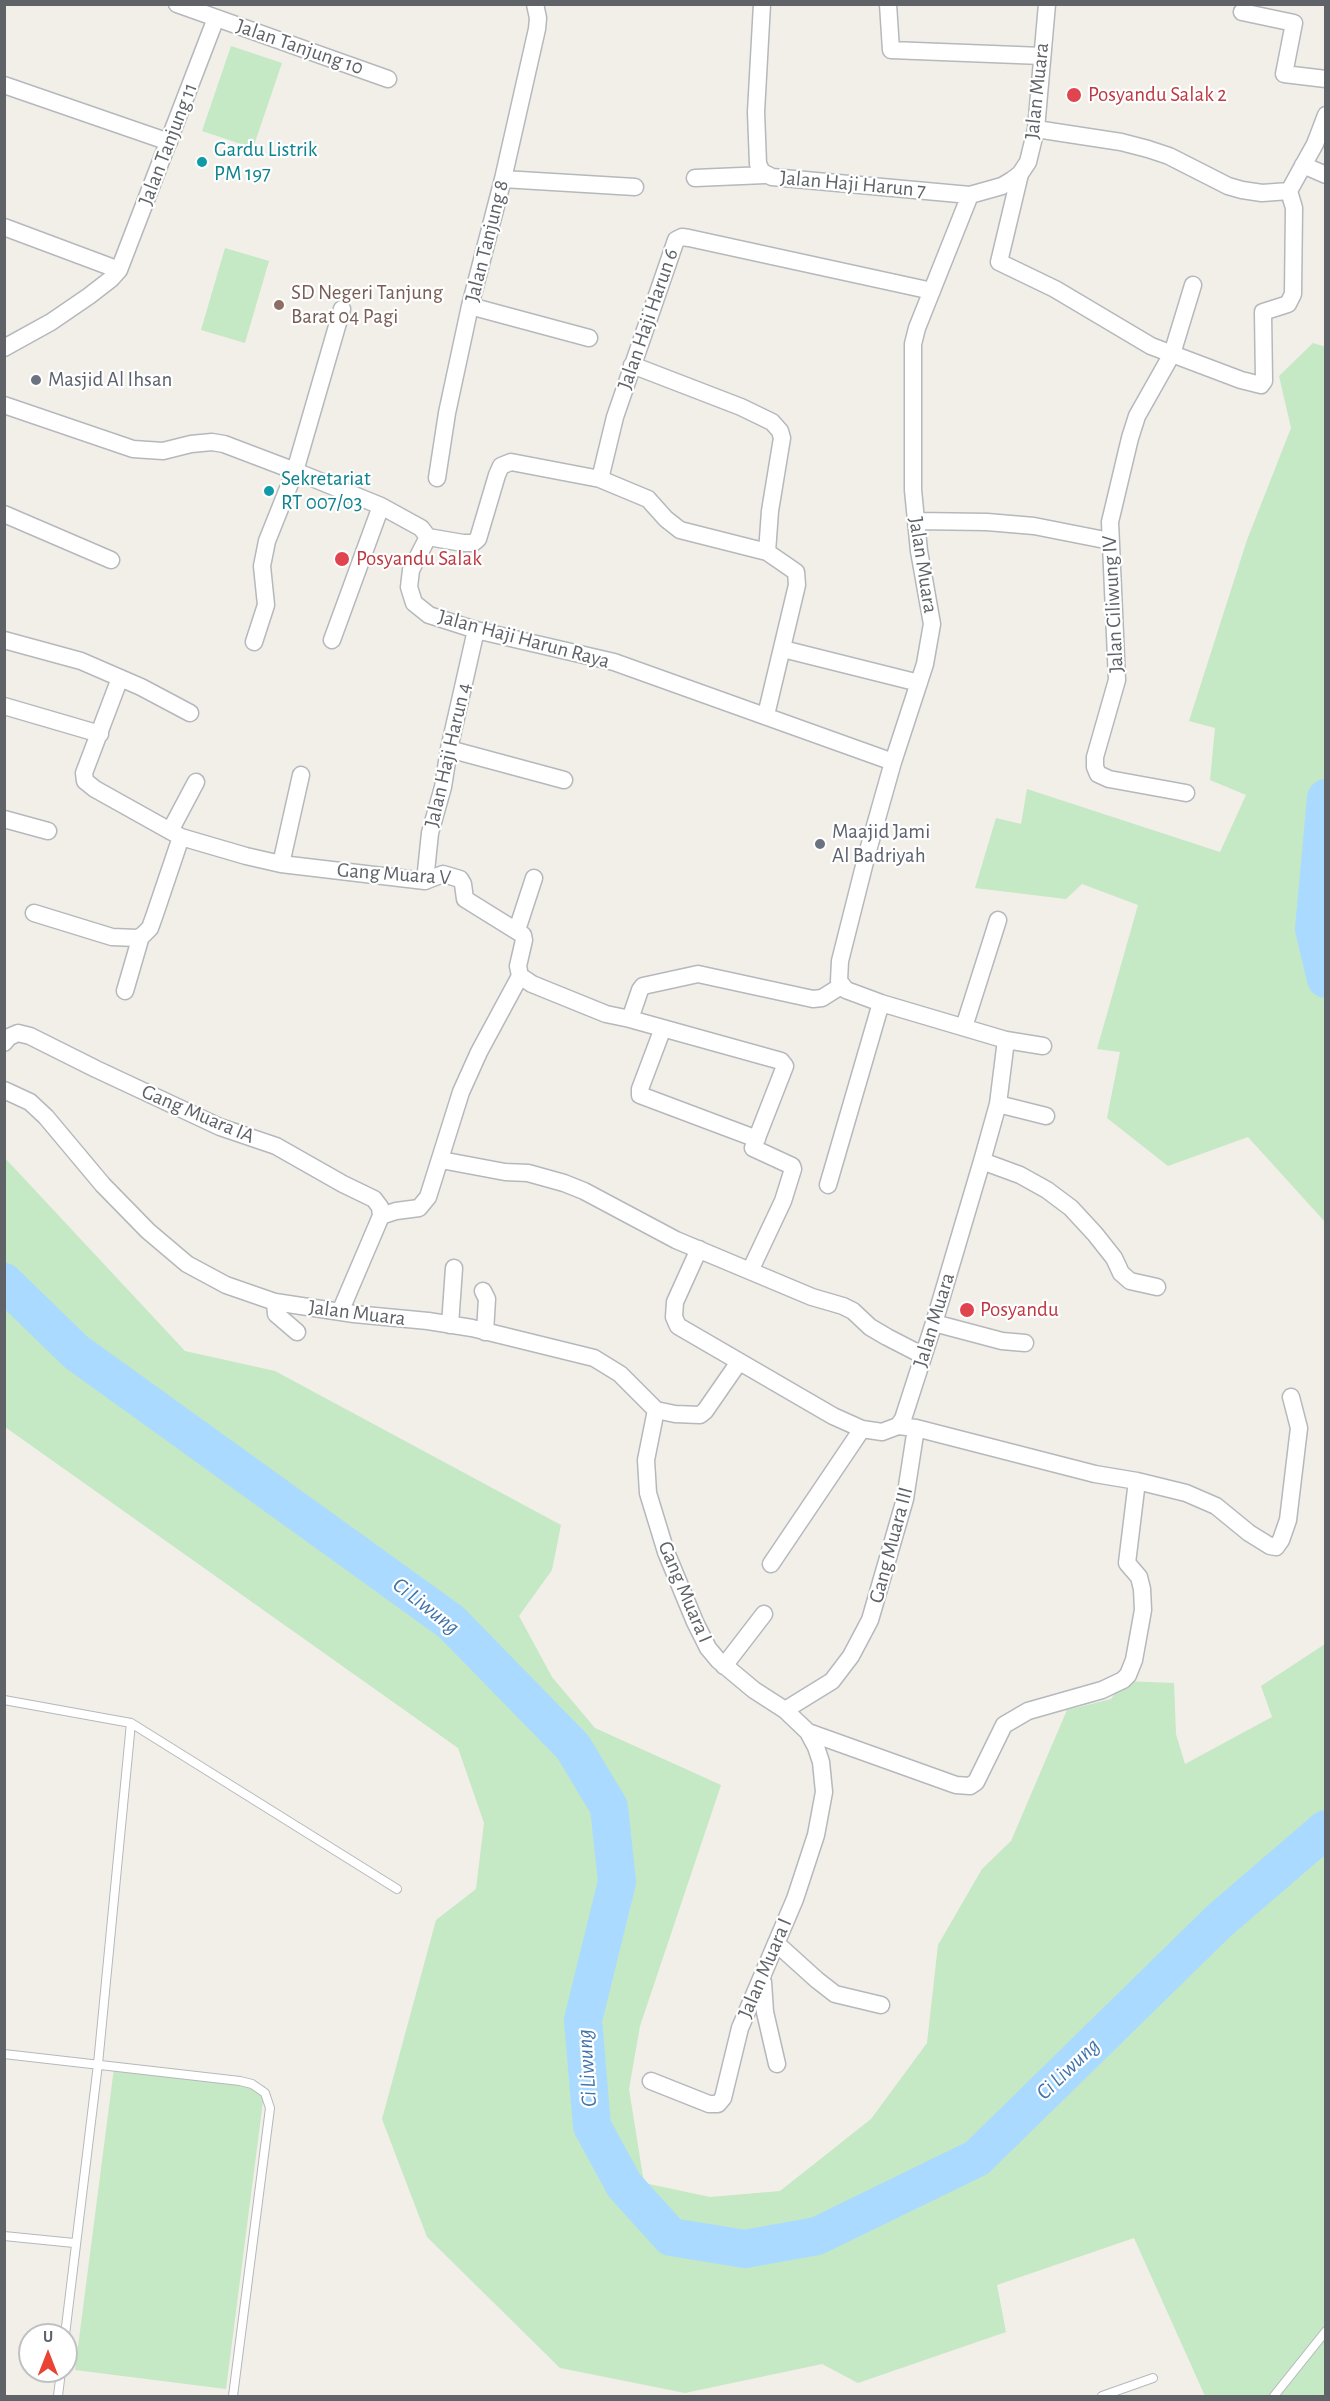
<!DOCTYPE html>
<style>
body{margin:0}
#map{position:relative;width:1330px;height:2401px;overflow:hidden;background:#f1efe8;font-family:"Alegreya Sans",sans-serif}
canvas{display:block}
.frame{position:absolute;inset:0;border:6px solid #5f6368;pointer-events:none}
.north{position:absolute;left:18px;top:2323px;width:60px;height:60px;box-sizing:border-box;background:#fff;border:2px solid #bfc1c3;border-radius:50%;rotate:0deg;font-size:16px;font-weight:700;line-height:24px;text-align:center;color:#5f6368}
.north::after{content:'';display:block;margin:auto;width:21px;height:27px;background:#ea4335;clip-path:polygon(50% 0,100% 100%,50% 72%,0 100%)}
</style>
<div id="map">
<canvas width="1330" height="2401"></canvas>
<div class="frame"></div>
<div class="north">U</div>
</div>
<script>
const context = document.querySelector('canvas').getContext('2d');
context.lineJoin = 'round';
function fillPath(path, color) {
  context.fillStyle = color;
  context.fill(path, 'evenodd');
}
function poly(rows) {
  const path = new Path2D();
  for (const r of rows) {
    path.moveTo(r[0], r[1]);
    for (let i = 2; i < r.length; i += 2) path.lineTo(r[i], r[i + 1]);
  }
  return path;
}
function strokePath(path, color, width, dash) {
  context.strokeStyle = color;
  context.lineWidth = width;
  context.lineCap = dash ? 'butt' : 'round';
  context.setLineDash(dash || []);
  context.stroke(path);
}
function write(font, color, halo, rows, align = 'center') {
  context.font = font + ' "Alegreya Sans",sans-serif';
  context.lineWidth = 4.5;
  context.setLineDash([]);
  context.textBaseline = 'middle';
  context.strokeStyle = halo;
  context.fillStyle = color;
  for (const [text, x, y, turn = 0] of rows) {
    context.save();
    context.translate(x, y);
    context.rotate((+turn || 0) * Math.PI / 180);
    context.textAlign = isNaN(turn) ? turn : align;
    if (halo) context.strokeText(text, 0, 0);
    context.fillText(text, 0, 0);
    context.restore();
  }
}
const green = poly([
 [231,46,282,63,253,148,202,131],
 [225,248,269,261,245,343,201,330],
 [1313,343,1326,347,1325,1222,1248,1137,1168,1166,1107,1118,1120,1052,1097,1049,1138,905,1082,884,1066,899,975,888,996,818,1021,824,1027,789,1220,852,1246,795,1210,780,1215,728,1189,721,1247,540,1291,428,1279,376],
 [4,1157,185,1351,275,1371,561,1525,552,1570,519,1616,552,1677,595,1728,721,1785,640,2026,629,2089,644,2183,710,2197,780,2191,871,2119,927,2043,938,1945,982,1869,1011,1841,1067,1710,1111,1699,1123,1681,1174,1683,1176,1734,1185,1764,1272,1717,1261,1686,1325,1644,1325,2396,1205,2396,1134,2238,997,2285,1006,2332,858,2383,822,2364,685,2393,560,2368,427,2237,382,2119,436,1920,476,1889,484,1823,458,1748,5,1427],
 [114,2068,265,2086,226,2389,75,2370]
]);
const river = poly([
 [1326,798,1314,929,1326,979],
 [4,1282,76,1352,451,1622,573,1747,609,1807,617,1882,583,2020,592,2126,624,2185,671,2237,745,2249,817,2236,977,2158,1218,1922,1326,1829]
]);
const service = poly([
 [4,1700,131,1723,397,1889],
 [4,2054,240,2081,252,2084,265,2093,270,2108,233,2396],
 [4,2236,74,2243],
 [65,2335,98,2064,131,1723],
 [58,2396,61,2371],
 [1102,2396,1153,2378],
 [1274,2396,1326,2331]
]);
const minor = poly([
 [177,4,388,79],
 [762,4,756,112,758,164,762,172,772,177,970,195,1002,186,1012,180,1020,174,1028,162,1036,129,1047,4],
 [888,4,891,50,1042,56],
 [1242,12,1294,23,1284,74,1326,79],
 [4,85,169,142],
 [1036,129,1121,142,1148,149,1169,156,1228,186,1242,190,1262,193,1289,191],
 [1303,165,1326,175],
 [1020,174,999,262,1055,289,1151,346,1241,380,1261,385,1264,381,1263,312,1288,304,1293,294,1294,208,1289,191,1315,144,1326,115],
 [695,178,765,175],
 [503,179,635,187],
 [970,195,917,328,913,344,913,490,919,551,932,624,929,641,925,664,893,762,867,854,840,961,839,981,846,990,881,1003,1006,1040,1043,1046],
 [4,227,119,270],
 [470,306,589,338],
 [4,348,51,322,89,296,111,279,119,270,216,18],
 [632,365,741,407,772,422,780,431,782,438,770,511,767,552],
 [4,405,133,449,163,451,191,444,212,442,224,444,295,471,381,506,421,528,428,537,411,570,409,587,414,603,429,615,476,630,614,662,893,762],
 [437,478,447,413,470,306,503,179,537,29,538,18,535,4],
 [600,479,615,417,676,240,682,237,689,238,932,291],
 [4,514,111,560],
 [916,521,987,522,1034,526,1110,541],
 [428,537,463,543,473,543,478,539,497,475,501,466,511,462,600,479,648,499,666,519,680,530,767,552,796,572,797,585,766,715],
 [4,640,81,661,141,687,190,713],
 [332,640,381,506],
 [254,642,266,605,262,566,267,541,295,471,342,309],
 [783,649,919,683],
 [120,678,84,773,85,781,95,789,181,837,246,856,281,864,425,881,443,874,460,879,463,884,465,899,523,935,524,940,518,966,520,976,532,984,606,1014,630,1019,640,990,643,986,698,974,813,999,822,998,841,986],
 [4,706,100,734],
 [449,749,564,780],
 [1186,793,1109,779,1098,774,1095,767,1095,757,1117,680,1110,522,1130,438,1137,416,1172,354,1193,285],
 [4,819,48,831],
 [170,831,196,782],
 [281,864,301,775],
 [425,881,430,833,443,787,449,749,476,630],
 [34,913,112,937,137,938,142,936,150,928,155,914,181,837],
 [517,930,534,878],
 [125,991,141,936],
 [630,1019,781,1061,785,1066,753,1148,792,1166,793,1169,783,1201,750,1271],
 [964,1027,998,920],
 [663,1028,640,1089,640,1095,757,1139],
 [4,1043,9,1037,18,1033,30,1036,96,1069,220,1127,276,1146,343,1184,374,1199,380,1207,381,1216,340,1312],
 [4,1090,30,1102,46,1117,103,1185,148,1231,187,1264,226,1285,275,1302,354,1314,428,1321,472,1328,594,1358,620,1374,656,1410,675,1414,700,1415,705,1411,739,1362],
 [998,1104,1046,1116],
 [441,1160,505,1172,528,1173,564,1183,584,1191,676,1240,812,1297,843,1306,853,1311,870,1327,887,1337,922,1355],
 [982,1161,1020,1175,1047,1190,1071,1208,1095,1234,1114,1258,1121,1273,1130,1281,1157,1287],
 [828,1185,881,1003],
 [381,1216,396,1211,419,1208,428,1197,461,1092,479,1052,520,976],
 [699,1249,675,1302,674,1317,678,1326,833,1416,862,1429,882,1432,898,1426,903,1419,934,1323,982,1161,998,1104,1006,1040],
 [483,1291,487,1299,485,1332],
 [275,1302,276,1314,297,1332],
 [934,1323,1002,1341,1025,1343],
 [450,1325,454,1268],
 [898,1426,916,1428,1095,1474,1137,1481,1186,1493,1216,1506,1249,1533,1270,1546,1276,1547,1281,1540,1288,1520,1299,1428,1291,1397],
 [771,1564,862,1429],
 [724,1666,764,1614],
 [785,1710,832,1681,851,1656,870,1620,905,1499,916,1428],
 [808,1732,956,1785,970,1786,976,1782,1004,1725,1028,1711,1102,1690,1123,1680,1128,1675,1134,1660,1143,1610,1142,1589,1139,1577,1127,1563,1137,1481],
 [776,1943,817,1980,835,1994,881,2005],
 [763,1982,765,2012,777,2064],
 [651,2081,709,2104,718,2104,723,2098,740,2028,795,1899,816,1835,824,1792,821,1762,816,1747,808,1732,785,1710,754,1690,718,1660,708,1648,695,1622,666,1552,648,1493,646,1460,656,1410]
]);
const markers = [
 [1074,95,8,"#e0444e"],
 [202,162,6,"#0f9aa8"],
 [279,305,6,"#8d6e63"],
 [36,380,6,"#6b7280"],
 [269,491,6,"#0f9aa8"],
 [342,559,8,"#e0444e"],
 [820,844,6,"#6b7280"],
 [967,1310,8,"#e0444e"]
];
const streetNames = [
 ["Jalan Tanjung 10",300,47,19],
 ["Jalan Muara",1037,91,-84],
 ["Jalan Tanjung 11",168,144,-69],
 ["Jalan Haji Harun 7",853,184,5],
 ["Jalan Tanjung 8",487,241,-76],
 ["Jalan Haji Harun 6",648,319,-71],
 ["Jalan Muara",923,565,81],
 ["Jalan Ciliwung IV",1113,604,-93],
 ["Jalan Haji Harun Raya",524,639,15],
 ["Jalan Haji Harun 4",448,755,-77],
 ["Gang Muara V",394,874,4],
 ["Gang Muara IA",198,1114,23],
 ["Jalan Muara",357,1313,7],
 ["Jalan Muara",934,1320,-73],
 ["Gang Muara III",891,1545,-75],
 ["Gang Muara I",685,1592,67],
 ["Jalan Muara I",765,1968,-67]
];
const healthNames = [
 ["Posyandu Salak 2",1088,95],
 ["Posyandu Salak",356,559],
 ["Posyandu",980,1310]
];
const cultureNames = [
 ["Gardu Listrik",214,150],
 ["PM 197",214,174],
 ["Sekretariat",281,479],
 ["RT 007/03",281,503]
];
const educationNames = [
 ["SD Negeri Tanjung",291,293],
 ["Barat 04 Pagi",291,317]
];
const worshipNames = [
 ["Masjid Al Ihsan",48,380],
 ["Maajid Jami",832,832],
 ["Al Badriyah",832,856]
];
const waterNames = [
 ["Ci Liwung",426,1606,38],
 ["Ci Liwung",587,2068,-94],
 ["Ci Liwung",1068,2069,-44]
];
fillPath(green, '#c5e8c5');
strokePath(river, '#aadaff', 38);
strokePath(service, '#b5b8bc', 10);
strokePath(minor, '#b5b8bc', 19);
strokePath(service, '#fff', 8);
strokePath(minor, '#fff', 16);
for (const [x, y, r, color] of markers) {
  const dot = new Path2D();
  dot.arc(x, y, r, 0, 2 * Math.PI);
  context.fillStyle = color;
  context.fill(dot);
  strokePath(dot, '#fff', 2);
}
write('21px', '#5f6368', '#fff', streetNames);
write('21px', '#be3a42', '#fff', healthNames, 'left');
write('21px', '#0d838f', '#fff', cultureNames, 'left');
write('21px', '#785e54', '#fff', educationNames, 'left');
write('21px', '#5b616d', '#fff', worshipNames, 'left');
write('italic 22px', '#4174aa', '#fff', waterNames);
</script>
